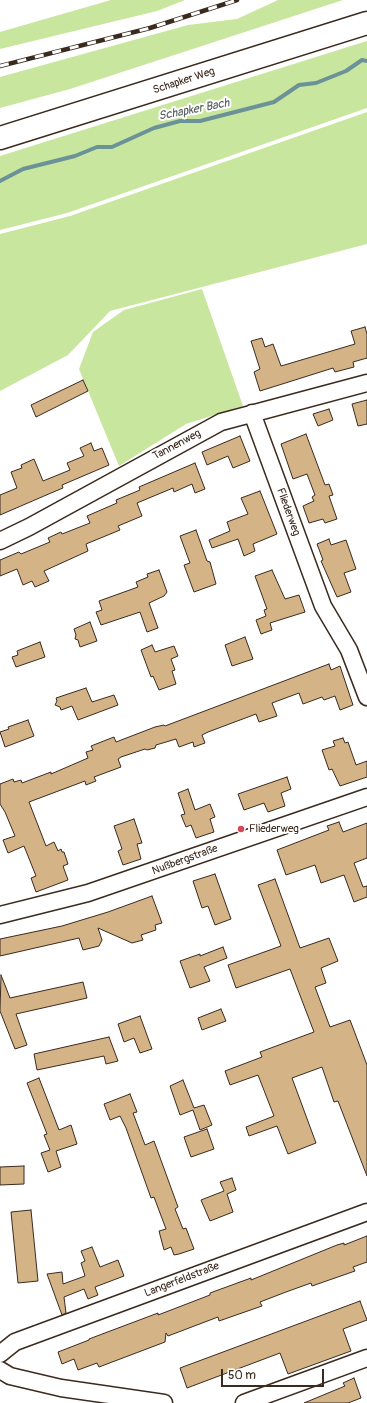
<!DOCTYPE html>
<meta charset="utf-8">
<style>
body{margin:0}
#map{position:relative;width:367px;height:1403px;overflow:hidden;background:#fff;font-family:Pangolin,sans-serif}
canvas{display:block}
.scale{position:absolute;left:221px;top:1369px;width:103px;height:18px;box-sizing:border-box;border:2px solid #3b2a1e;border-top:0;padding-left:5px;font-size:12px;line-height:14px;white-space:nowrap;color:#3b2a1e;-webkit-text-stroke:3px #fff;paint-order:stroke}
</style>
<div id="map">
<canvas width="367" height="1403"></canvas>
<div class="scale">50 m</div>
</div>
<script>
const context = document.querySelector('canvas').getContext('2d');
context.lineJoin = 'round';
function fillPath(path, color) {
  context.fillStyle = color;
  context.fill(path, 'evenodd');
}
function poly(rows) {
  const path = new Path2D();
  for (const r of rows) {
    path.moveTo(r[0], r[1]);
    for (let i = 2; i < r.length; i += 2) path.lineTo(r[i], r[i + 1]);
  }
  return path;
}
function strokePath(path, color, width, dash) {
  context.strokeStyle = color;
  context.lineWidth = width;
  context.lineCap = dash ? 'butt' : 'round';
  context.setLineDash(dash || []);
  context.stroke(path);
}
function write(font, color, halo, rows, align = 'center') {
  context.font = font + ' Pangolin,sans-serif';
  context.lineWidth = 4;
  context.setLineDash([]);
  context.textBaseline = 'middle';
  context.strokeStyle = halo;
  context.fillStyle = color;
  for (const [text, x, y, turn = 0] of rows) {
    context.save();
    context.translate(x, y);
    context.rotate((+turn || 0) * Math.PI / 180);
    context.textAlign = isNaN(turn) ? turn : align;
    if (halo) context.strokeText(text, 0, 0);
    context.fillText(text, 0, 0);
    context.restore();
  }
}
const green = poly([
 [111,0,185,0,157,11,0,49,0,32],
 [278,0,343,0,70,89,0,108,0,77,188,25,237,19],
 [367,41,367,108,67,213,0,230,0,156],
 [367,112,367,244,110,311,68,355,0,391,0,234,70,216],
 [202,289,243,406,186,424,119,466,79,369,93,332,124,310]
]);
const stream = poly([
 [0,181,23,169,75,156,97,147,112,147,154,128,180,121,200,121,274,102,299,85,316,83,346,71,362,60,367,61]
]);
const building = poly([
 [365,327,367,334,367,358,353,362,354,367,335,372,333,368,260,391,254,372,260,369,251,341,262,338,265,347,273,344,281,366,355,344,351,331,365,327],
 [83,380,88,391,36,417,31,405,83,380],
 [367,400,367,424,358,426,352,404,367,400],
 [329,409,333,420,318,426,313,414,329,409],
 [306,434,325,485,329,484,333,495,329,496,337,519,325,523,323,519,309,523,303,506,314,501,312,497,315,495,307,474,293,479,281,444,306,434],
 [240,436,250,461,233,468,228,456,207,465,202,452,240,436],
 [91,443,94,451,102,448,109,465,62,485,63,488,51,493,0,515,0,495,17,488,11,472,22,468,21,465,34,459,43,481,70,470,67,463,84,456,80,448,91,443],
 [195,463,205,489,195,493,192,484,174,492,173,488,137,503,142,516,118,526,120,530,86,544,88,551,44,571,49,581,35,587,32,581,23,585,17,569,0,576,0,560,19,552,21,554,50,542,48,538,61,532,62,534,90,523,87,516,117,503,116,500,140,490,139,487,195,463],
 [260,491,277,534,253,544,255,551,244,556,238,539,212,548,209,540,230,531,227,522,248,514,241,498,260,491],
 [196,530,207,561,210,562,216,584,194,592,184,565,190,563,180,536,196,530],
 [329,539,331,545,346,540,356,569,344,573,351,592,337,597,321,561,323,560,317,544,329,539],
 [159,570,167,592,164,596,149,603,158,628,147,632,140,612,101,625,96,612,102,610,99,601,138,587,136,582,148,577,147,574,159,570],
 [272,570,285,599,299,595,305,612,270,623,272,630,261,634,256,620,266,616,264,610,267,609,255,576,272,570],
 [90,622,97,641,80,647,78,640,75,639,76,635,74,629,90,622],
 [245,637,253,659,232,666,225,645,245,637],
 [40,642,45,657,16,667,12,657,18,655,17,651,40,642],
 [152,645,155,652,174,646,178,656,171,659,175,670,172,671,176,684,159,690,153,676,151,677,141,650,152,645],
 [329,664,331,670,340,666,353,705,340,710,335,696,324,700,322,697,303,704,299,693,272,703,277,716,259,722,256,714,208,732,202,735,205,743,194,747,193,742,179,747,176,739,156,745,155,748,147,750,145,749,121,757,118,759,121,767,94,777,96,781,86,785,85,781,29,802,46,846,54,842,58,851,61,849,62,852,64,852,68,864,63,866,68,880,36,892,31,878,36,876,24,846,8,853,3,840,15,836,5,812,0,804,0,784,13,779,14,782,21,780,22,783,51,772,51,774,88,758,86,752,93,750,91,746,114,737,116,742,155,727,164,725,165,726,329,664],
 [86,688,92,702,114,695,118,705,78,720,72,706,61,710,60,707,55,705,57,701,56,698,86,688],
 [28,720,34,736,5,747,0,732,9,729,8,727,28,720],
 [343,738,345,743,348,742,356,765,367,761,367,777,340,786,332,769,329,770,322,750,335,746,333,741,343,738],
 [287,777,291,789,281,793,285,806,268,812,264,803,244,810,238,794,287,777],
 [188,789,195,810,210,804,215,817,210,819,214,832,196,838,191,825,186,827,181,815,185,814,178,793,188,789],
 [134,819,142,843,137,844,141,859,123,865,118,851,122,849,114,826,134,819],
 [339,822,343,832,367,823,367,858,354,863,363,887,367,886,367,897,354,902,344,875,321,883,315,865,286,875,277,850,329,830,327,826,339,822],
 [215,874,231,919,215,925,208,906,202,908,193,881,215,874],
 [275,879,300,948,329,938,338,961,321,968,326,983,315,987,330,1027,350,1020,367,1065,367,1176,338,1101,334,1102,322,1067,292,1078,316,1143,288,1154,277,1126,249,1136,246,1127,274,1116,258,1075,230,1085,225,1071,262,1057,260,1052,314,1032,290,969,236,988,228,965,281,946,258,885,275,879],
 [152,896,162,923,155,925,156,930,141,935,143,940,132,943,98,928,102,940,99,946,83,950,79,938,0,956,0,939,62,926,108,912,152,896],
 [223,947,227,958,204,967,210,981,190,988,180,961,200,954,200,956,223,947],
 [1,975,10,998,83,982,87,998,16,1014,27,1045,15,1049,0,1011,1,975],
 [221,1009,226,1021,202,1030,198,1018,221,1009],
 [140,1016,152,1049,140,1053,134,1038,124,1042,118,1024,140,1016],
 [109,1037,118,1061,106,1064,104,1056,37,1070,34,1054,109,1037],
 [39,1078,59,1130,71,1125,77,1144,56,1151,61,1167,48,1172,41,1153,50,1150,44,1135,47,1134,27,1083,39,1078],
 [183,1080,194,1108,204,1105,212,1125,200,1130,193,1110,180,1115,170,1086,183,1080],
 [130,1094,137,1112,133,1113,145,1145,154,1141,178,1207,175,1209,183,1229,186,1228,194,1249,179,1254,174,1255,171,1247,164,1250,159,1231,166,1229,154,1197,151,1198,126,1128,120,1116,110,1120,104,1104,130,1094],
 [207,1129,214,1149,191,1157,184,1137,207,1129],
 [24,1166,24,1184,0,1185,0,1167,24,1166],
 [232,1178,236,1190,227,1194,233,1212,210,1221,201,1200,224,1191,220,1182,232,1178],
 [31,1210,38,1281,18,1283,11,1212,31,1210],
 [367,1236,367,1262,353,1267,355,1271,312,1286,311,1283,286,1292,260,1302,262,1306,219,1321,218,1317,168,1336,166,1333,165,1342,99,1367,97,1363,78,1370,74,1359,62,1364,58,1352,89,1340,89,1339,158,1313,158,1315,210,1295,210,1293,251,1278,251,1280,337,1245,344,1243,344,1245,367,1236],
 [92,1247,100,1267,118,1260,124,1276,95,1287,98,1295,88,1299,84,1289,64,1297,66,1313,62,1315,47,1274,62,1272,63,1284,85,1276,81,1263,85,1261,81,1251,92,1247],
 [360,1301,367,1320,343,1329,351,1351,288,1374,280,1353,187,1388,180,1368,360,1301],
 [354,1378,361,1398,348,1403,304,1403,345,1386,343,1383,354,1378]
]);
const street = poly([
 [252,413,323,606,349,650,367,697],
 [0,541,29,527,221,422,367,383],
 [0,915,88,893,367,797],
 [0,1354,15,1342,367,1212],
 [0,1370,10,1376,61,1388,164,1403],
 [244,1403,367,1358]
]);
const secondary = poly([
 [0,138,367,23]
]);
const rail = poly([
 [0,66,150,28,237,0]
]);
const markers = [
 [241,829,4,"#d1495b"]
];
const streetNames = [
 ["Schapker Weg",184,81,-18],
 ["Tannenweg",177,445,-28],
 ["Fliederweg",288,512,70],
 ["Nußbergstraße",185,860,-20],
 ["Langerfeldstraße",182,1280,-21]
];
const poiNames = [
 ["Fliederweg",249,829]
];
const waterNames = [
 ["Schapker Bach",194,110,-11]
];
fillPath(green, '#c8e69d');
strokePath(stream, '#6b9299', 4);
fillPath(building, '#d4b387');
strokePath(building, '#3b2a1e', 1);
strokePath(street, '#3b2a1e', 19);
strokePath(secondary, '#3b2a1e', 25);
strokePath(street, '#fff', 16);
strokePath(secondary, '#fff', 22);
strokePath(rail, '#3b2a1e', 4.5);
strokePath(rail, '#fff', 3, [9]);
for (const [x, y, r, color] of markers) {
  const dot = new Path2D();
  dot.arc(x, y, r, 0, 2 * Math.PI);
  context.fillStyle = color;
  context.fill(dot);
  strokePath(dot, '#fff', 1.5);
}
write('11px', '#3b2a1e', '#fff', streetNames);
write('11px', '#3b2a1e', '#fff', poiNames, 'left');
write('italic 12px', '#535e5c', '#fff', waterNames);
</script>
